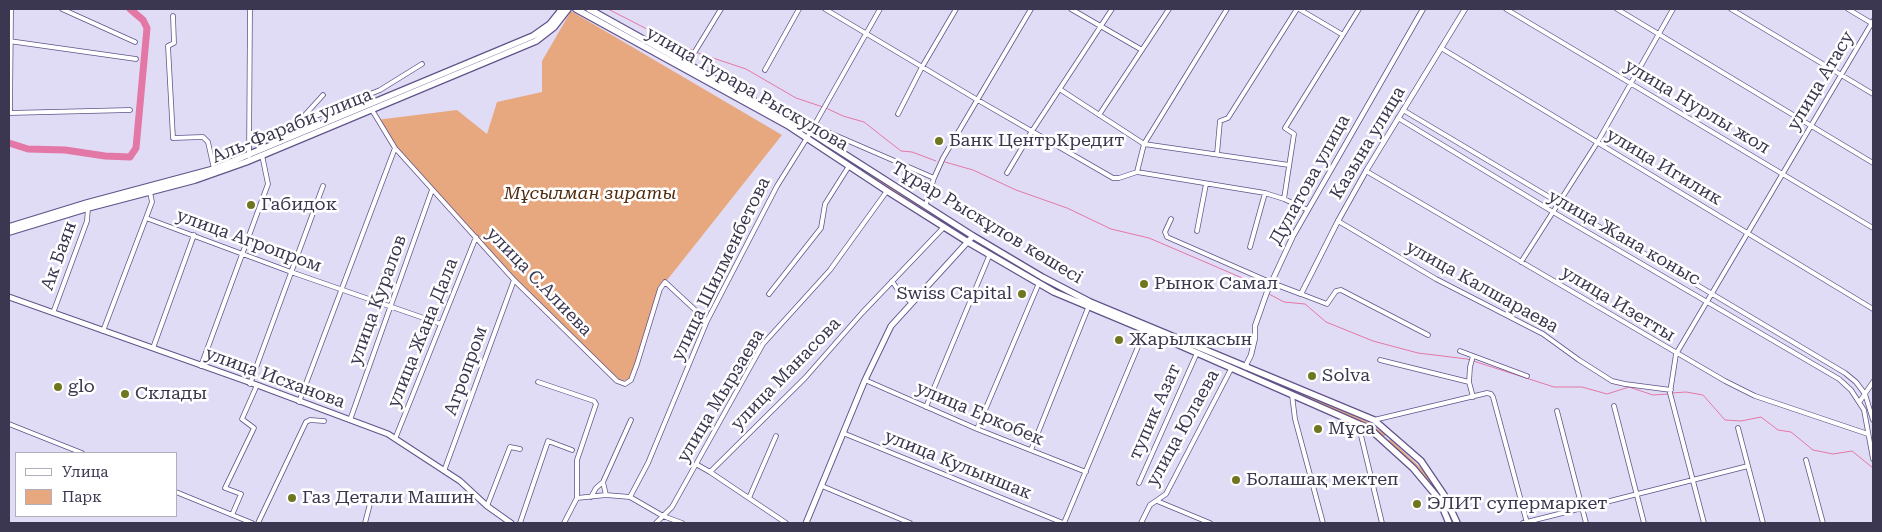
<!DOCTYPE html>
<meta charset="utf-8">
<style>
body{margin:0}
#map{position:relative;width:1882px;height:532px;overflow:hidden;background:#e1dcf6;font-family:"Roboto Serif",serif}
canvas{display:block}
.frame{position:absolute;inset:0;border:10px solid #3c3750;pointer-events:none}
.legend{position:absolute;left:15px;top:452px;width:162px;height:65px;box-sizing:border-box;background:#fff;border:1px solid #b1afb9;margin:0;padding:6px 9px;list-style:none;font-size:15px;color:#3c3750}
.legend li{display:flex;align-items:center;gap:10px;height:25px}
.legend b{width:25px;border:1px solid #b1afb9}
</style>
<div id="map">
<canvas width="1882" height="532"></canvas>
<div class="frame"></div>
<ul class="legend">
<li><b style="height:6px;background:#fff"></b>Улица</li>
<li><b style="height:14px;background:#e8a87f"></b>Парк</li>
</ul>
</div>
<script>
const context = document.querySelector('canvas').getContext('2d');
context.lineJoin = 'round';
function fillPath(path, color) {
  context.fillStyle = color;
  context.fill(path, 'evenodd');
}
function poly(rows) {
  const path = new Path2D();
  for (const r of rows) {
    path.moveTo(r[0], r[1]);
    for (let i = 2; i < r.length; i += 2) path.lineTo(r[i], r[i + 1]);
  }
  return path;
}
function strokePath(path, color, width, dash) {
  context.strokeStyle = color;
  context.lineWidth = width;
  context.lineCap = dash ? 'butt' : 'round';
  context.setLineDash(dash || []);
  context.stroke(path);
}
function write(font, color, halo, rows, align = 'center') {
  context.font = font + ' "Roboto Serif",serif';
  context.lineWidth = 5;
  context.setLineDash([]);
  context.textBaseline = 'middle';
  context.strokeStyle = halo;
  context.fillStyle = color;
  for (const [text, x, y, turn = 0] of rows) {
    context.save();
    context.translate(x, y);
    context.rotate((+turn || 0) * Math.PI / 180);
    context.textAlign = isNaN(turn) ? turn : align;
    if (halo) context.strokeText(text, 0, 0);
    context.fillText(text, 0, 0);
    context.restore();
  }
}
const green = poly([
 [571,11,782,135,660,289,631,380,617,381,514,280,395,148,376,120,457,110,487,134,497,102,542,92,542,61],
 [812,136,969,234,966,238,811,139],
 [1248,369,1368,422,1386,435,1383,437,1367,424,1247,372],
 [1390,439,1425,472,1442,496,1454,523,1451,523,1440,497,1423,475,1389,441]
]);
const stream = poly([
 [608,9,678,45,692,50],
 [698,53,746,69,796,98,823,107],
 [826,108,843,116,864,122,901,151,912,152,936,161],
 [945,162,973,170,1016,190,1067,208,1111,229,1149,238,1247,280,1266,291],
 [1269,294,1284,302,1305,304,1326,322,1373,341,1418,353,1467,359,1554,387,1582,387,1607,394,1629,387,1653,395,1668,394],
 [1672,393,1686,392,1703,395,1725,420,1741,421,1761,417,1778,430,1791,432,1813,450,1833,454,1852,451,1873,468]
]);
const river = poly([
 [9,143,28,149,65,150,105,156,130,157,136,148,147,28,143,20,130,9]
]);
const minor = poly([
 [62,9,135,42],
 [825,9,976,99,1113,178,1119,178,1137,172,1265,193,1284,199,1308,210],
 [1071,9,1142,50],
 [1299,9,1343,35],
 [1506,9,1873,228],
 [1617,9,1873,163],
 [1731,9,1873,94],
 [1848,9,1873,24],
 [173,16,174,43,168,46,173,138,203,137,208,142,214,169],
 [9,41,136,59],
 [1441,48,1873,309],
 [688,63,721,9],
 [765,70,799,9],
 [1061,90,1144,144,1289,165],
 [372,110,395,148,514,280,617,381,625,384,631,380,637,364,660,289,665,282,707,321],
 [1403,110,1845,373,1856,382,1865,394,1873,420],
 [9,113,130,110],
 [10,113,11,9],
 [898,114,922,67,956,9],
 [1099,115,1169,9],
 [1398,118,1553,212,1839,379,1851,390,1864,410,1873,459],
 [299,123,380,90,422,64],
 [814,126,934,178],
 [284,138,323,95],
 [1217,154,1220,121,1228,118,1297,9],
 [249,156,250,9],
 [1366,171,1725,381,1755,396,1868,434],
 [1137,172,1144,144,1227,9],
 [1007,173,1032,131,1112,9],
 [1284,199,1294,134,1285,128,1359,9],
 [926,204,934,178,943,158,1031,9],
 [146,218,291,272,441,324],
 [1171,219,1165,232,1167,237,1272,283],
 [1338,221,1436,279,1543,334,1579,360,1612,381,1625,384,1671,390],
 [1197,231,1206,184],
 [1250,247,1265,193],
 [1521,262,1597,143,1673,9],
 [892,281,898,290,912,303],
 [769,294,821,228,825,204,849,166],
 [1301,294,1327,304,1336,291,1341,290,1428,335],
 [53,313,87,221,88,208],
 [103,331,146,218,152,202,150,192],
 [153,348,194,235],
 [1460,351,1527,376],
 [1380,360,1469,382],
 [201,366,268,184,262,155],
 [865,380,977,429,1086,472],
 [538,382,594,401,596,404,577,460,577,498],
 [250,384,323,186],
 [1292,395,1295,419,1323,523],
 [1473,397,1469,382,1470,367,1473,356],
 [1860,401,1873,382],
 [299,402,395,148],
 [1614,406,1644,523],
 [926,407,990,254],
 [1557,411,1586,523],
 [350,420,432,190],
 [1374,420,1487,393,1491,394,1493,397,1527,523],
 [1358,423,1382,523],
 [9,424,82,453],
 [1738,428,1763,523],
 [977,429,1039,283],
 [843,433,1063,523],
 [395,439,476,237],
 [1031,450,1088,308],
 [1806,460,1823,523],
 [696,464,710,472],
 [444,471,514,280],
 [1139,483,1197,353],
 [822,486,910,523],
 [176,492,252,523],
 [606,495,603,482,631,420],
 [591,497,596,488,603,482],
 [630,497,648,463,707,321,777,186,807,138,880,9],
 [749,498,776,436],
 [1157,501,1210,523],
 [487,506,510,447,520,449],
 [232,515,241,494,225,488,254,428,242,419,257,385],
 [258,523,306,422,310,420,324,421],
 [365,523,372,496],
 [520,523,548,441,572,450],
 [564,523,577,498,606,495,630,497,663,516,682,523],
 [656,523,672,507,763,344,830,270,887,191],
 [786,523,710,472,805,378,862,313,944,227],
 [1064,523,1145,330],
 [1141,523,1150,505,1166,494,1231,369],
 [1523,523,1748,466],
 [1704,523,1670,393,1676,354,1873,21]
]);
const tertiary = poly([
 [1272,283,1301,294,1338,221,1366,171,1465,9],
 [1245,367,1251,355,1255,338,1255,326,1267,292,1293,236,1423,9]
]);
const secondary = poly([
 [9,297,257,385,388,434,460,481,487,506,511,523],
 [806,523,865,380,891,326,973,236]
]);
const primary = poly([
 [576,9,787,125,887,191,968,242,1054,292,1145,330,1370,429,1413,468,1439,499,1449,523],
 [589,9,810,132,973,236,1042,277,1090,302,1374,420,1421,461,1444,495,1457,523],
 [9,227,87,203,214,169,533,36,550,24,562,9],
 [9,232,88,208,195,180,246,162,536,41,554,27,568,9]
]);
const markers = [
 [939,141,5,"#6f761f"],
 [251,205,5,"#6f761f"],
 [1144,284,5,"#6f761f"],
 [1022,294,5,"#6f761f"],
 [1119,340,5,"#6f761f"],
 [1312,376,5,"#6f761f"],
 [58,387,5,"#6f761f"],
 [125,394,5,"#6f761f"],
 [1318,429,5,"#6f761f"],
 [1236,480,5,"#6f761f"],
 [292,498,5,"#6f761f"],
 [1417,504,5,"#6f761f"]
];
const streetNames = [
 ["улица Атасу",1821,81,-59],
 ["улица Турара Рыскулова",747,89,30],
 ["улица Нурлы жол",1697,107,31],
 ["Аль-Фараби улица",292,126,-22],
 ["Казына улица",1368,143,-59],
 ["улица Игилик",1664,167,31],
 ["Дулатова улица",1310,180,-61],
 ["Тұрар Рыскұлов көшесі",987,223,31],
 ["улица Жана коныс",1624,238,30],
 ["улица Агропром",249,241,20],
 ["Ак Баян",59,256,-70],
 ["улица Шилменбетова",721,269,-64],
 ["улица С.Алиева",539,282,46],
 ["улица Калшараева",1482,287,29],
 ["улица Куралов",378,300,-70],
 ["улица Изетты",1618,304,31],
 ["улица Жана Дала",423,333,-68],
 ["Агропром",466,371,-70],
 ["улица Манасова",786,374,-46],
 ["улица Исханова",275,378,20],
 ["улица Мырзаева",721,396,-59],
 ["тупик Азат",1155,412,-66],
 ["улица Еркобек",980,414,23],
 ["улица Юлаева",1183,428,-61],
 ["улица Кулыншак",958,465,22]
];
const poiNames = [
 ["Банк ЦентрКредит",949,141],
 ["Габидок",261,205],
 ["Рынок Самал",1154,284],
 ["Swiss Capital",1012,294,"right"],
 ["Жарылкасын",1129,340],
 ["Solva",1322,376],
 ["glo",68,387],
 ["Склады",135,394],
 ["Мұса",1328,429],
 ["Болашақ мектеп",1246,480],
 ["Газ Детали Машин",302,498],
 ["ЭЛИТ супермаркет",1427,504]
];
const parkNames = [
 ["Мұсылман зираты",590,194]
];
fillPath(green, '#e8a87f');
strokePath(stream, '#e377a5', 1);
strokePath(river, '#e377a5', 7);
strokePath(minor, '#61538a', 5.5);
strokePath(tertiary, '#61538a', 6);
strokePath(secondary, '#61538a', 7);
strokePath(primary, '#61538a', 8);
strokePath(minor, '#fff', 4);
strokePath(tertiary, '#fff', 4.5);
strokePath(secondary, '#fff', 5);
strokePath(primary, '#fff', 5.5);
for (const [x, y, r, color] of markers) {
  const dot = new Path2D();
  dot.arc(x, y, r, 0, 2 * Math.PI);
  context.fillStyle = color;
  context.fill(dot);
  strokePath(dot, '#fff', 2);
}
write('18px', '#3c3750', '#fff', streetNames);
write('18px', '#3c3750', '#fff', poiNames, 'left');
write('italic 18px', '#522c10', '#fff', parkNames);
</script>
